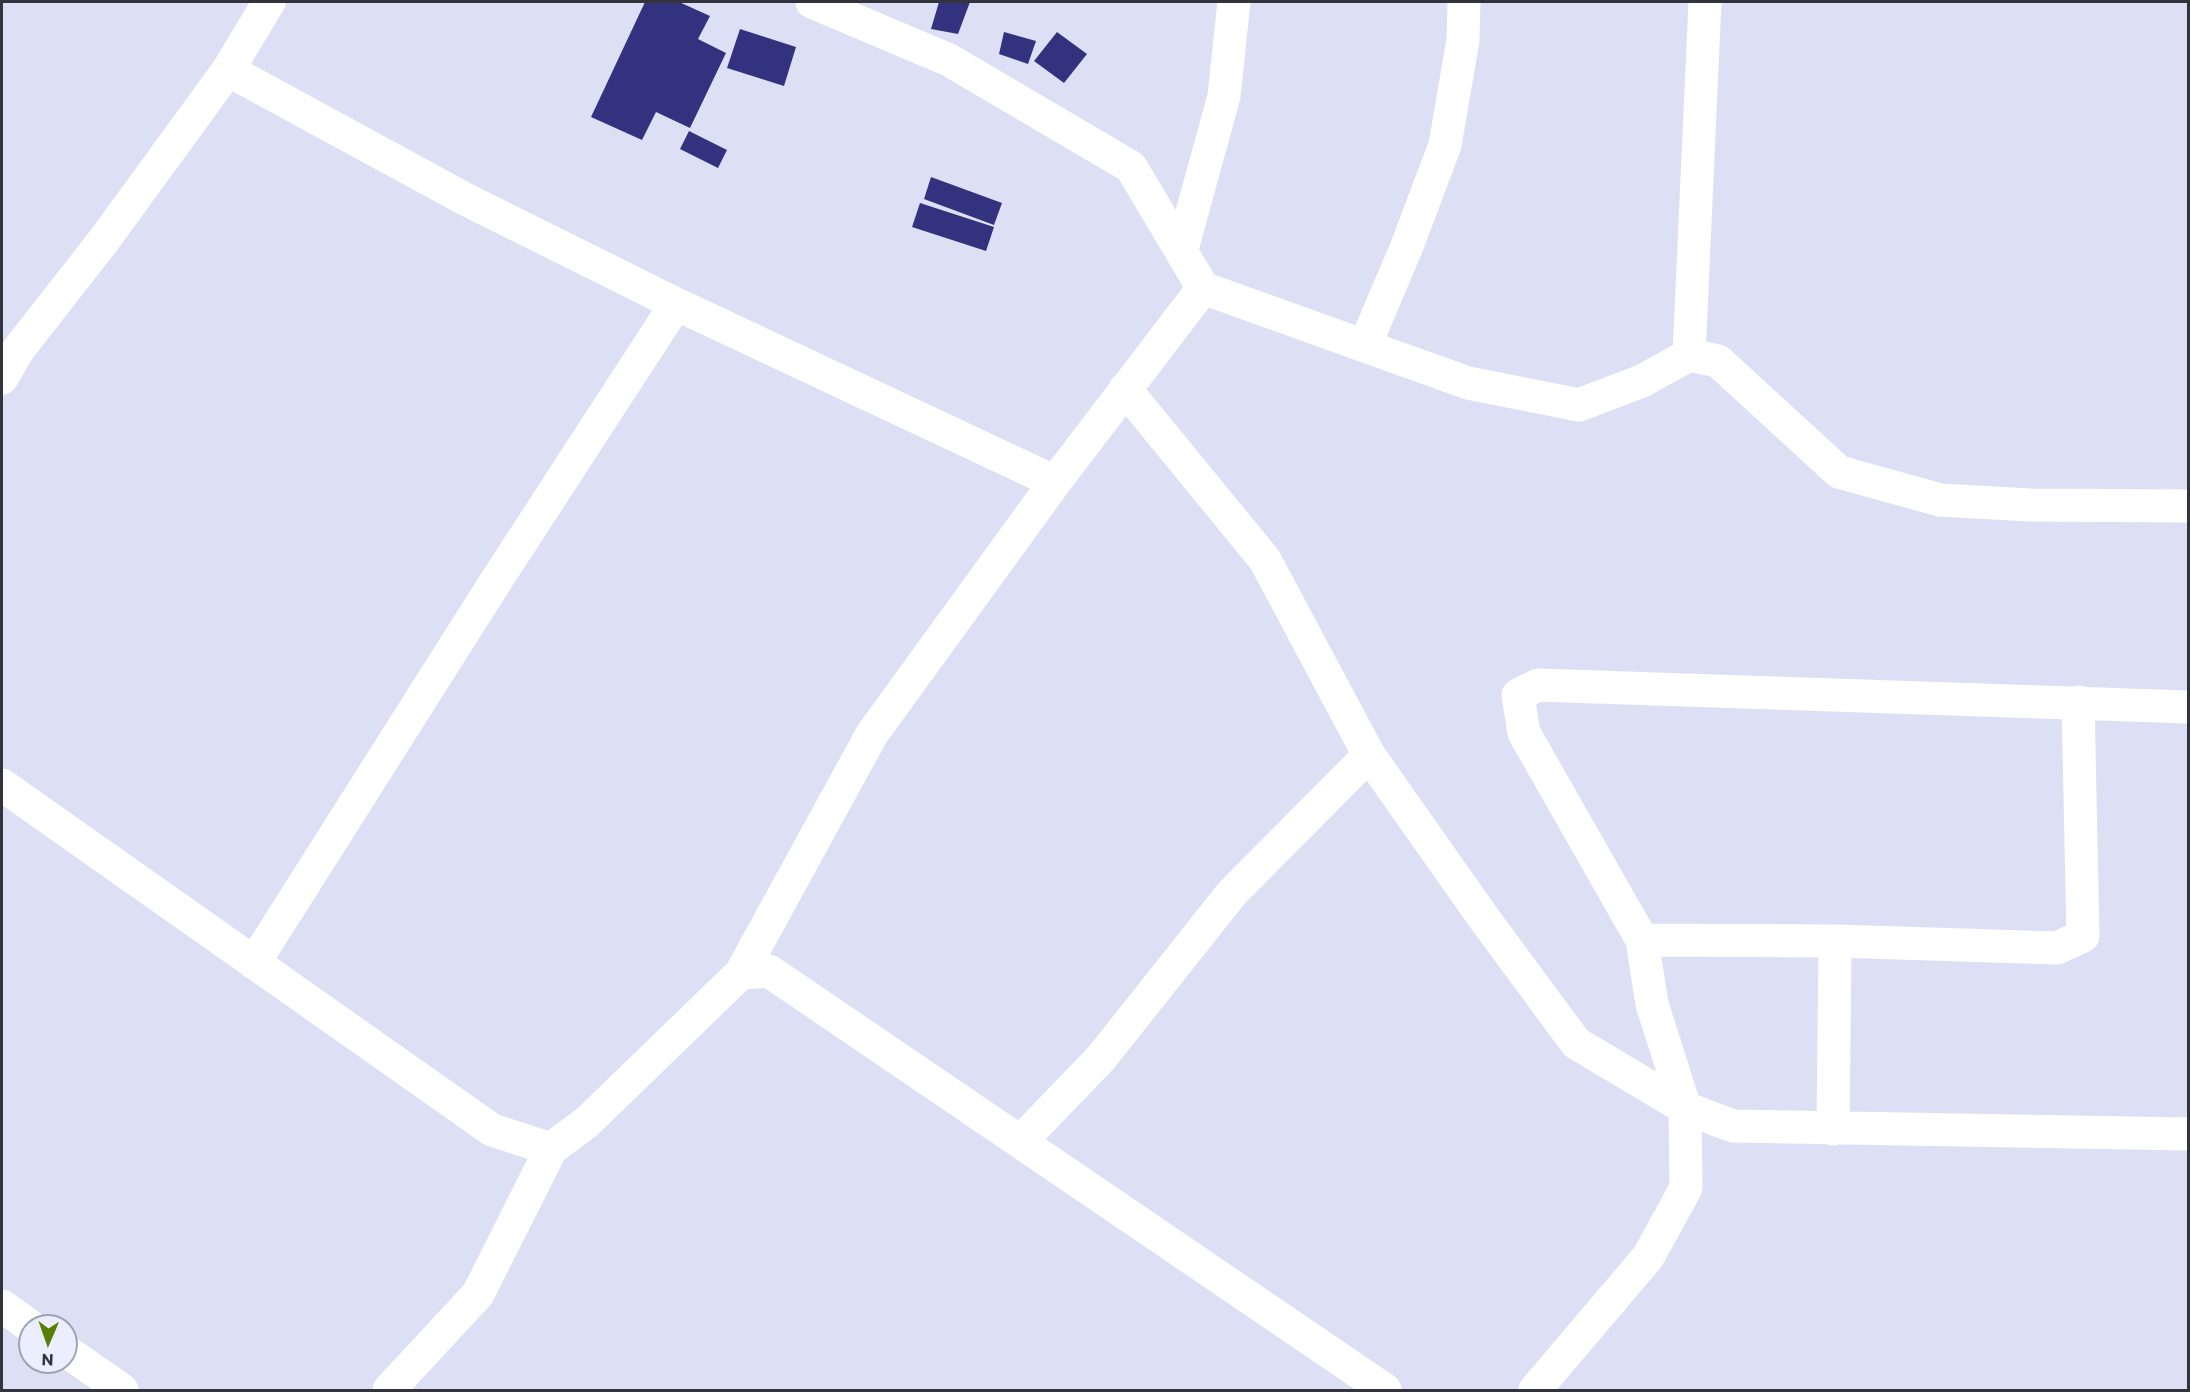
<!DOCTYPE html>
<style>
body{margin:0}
#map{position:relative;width:2190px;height:1392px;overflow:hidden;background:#dde0f4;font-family:Commissioner,sans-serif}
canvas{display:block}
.frame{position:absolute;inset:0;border:3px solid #32333b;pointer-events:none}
.north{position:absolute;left:18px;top:1314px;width:60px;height:60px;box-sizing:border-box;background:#ebeefe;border:2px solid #a1a3b0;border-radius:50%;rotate:182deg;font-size:16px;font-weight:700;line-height:24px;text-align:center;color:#32333b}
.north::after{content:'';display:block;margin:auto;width:21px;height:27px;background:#568004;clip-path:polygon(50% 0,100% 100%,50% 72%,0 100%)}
</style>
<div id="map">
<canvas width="2190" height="1392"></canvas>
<div class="frame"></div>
<div class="north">N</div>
</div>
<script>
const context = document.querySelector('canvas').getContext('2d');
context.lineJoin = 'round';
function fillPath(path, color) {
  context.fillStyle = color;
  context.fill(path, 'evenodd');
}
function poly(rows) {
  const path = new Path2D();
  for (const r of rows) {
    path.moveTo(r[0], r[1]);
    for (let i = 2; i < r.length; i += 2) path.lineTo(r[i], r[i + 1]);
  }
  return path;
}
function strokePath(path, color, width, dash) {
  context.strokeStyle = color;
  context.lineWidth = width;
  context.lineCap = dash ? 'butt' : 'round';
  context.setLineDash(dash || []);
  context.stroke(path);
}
const building = poly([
 [645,2,679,2,710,16,698,39,726,53,690,128,656,112,642,140,591,117],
 [939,2,970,2,958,34,931,29],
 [740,29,796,47,784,86,727,68],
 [1004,32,1036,41,1028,64,999,54],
 [1057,32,1087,54,1064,83,1034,61],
 [689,131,727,150,718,168,680,149],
 [931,177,1002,203,994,225,924,199],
 [920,203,994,227,986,251,912,227]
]);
const minor = poly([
 [812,2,949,60,1131,167,1203,288,1468,383,1579,405,1642,381,1689,355,1718,361,1839,472,1940,500,2030,505,2188,506],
 [228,70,465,199,676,304,1055,482],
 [1182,249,1224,96,1234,2],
 [1365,345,1407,246,1445,145,1463,40,1464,2],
 [1689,355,1705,2],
 [2,378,18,350,104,240,228,70,269,2],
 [1125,389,1265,560,1369,755,1483,917,1576,1043,1685,1108,1733,1126,2188,1134],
 [2,785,492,1130,551,1149,587,1122,741,973,769,971,1385,1390],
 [1642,940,1835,941,2057,948,2083,936,2078,702],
 [254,963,494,584,676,304],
 [741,973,872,734,1055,482,1203,288],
 [1833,1129,1835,941],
 [1021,1141,1101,1058,1232,893,1369,755],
 [2,1306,30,1326],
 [66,1351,122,1390],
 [389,1390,478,1294,551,1149],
 [1535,1390,1648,1257,1686,1188,1685,1108,1652,1004,1642,940,1524,733,1518,695,1538,685,2188,707]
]);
fillPath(building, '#33327f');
strokePath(minor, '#fff', 33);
</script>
